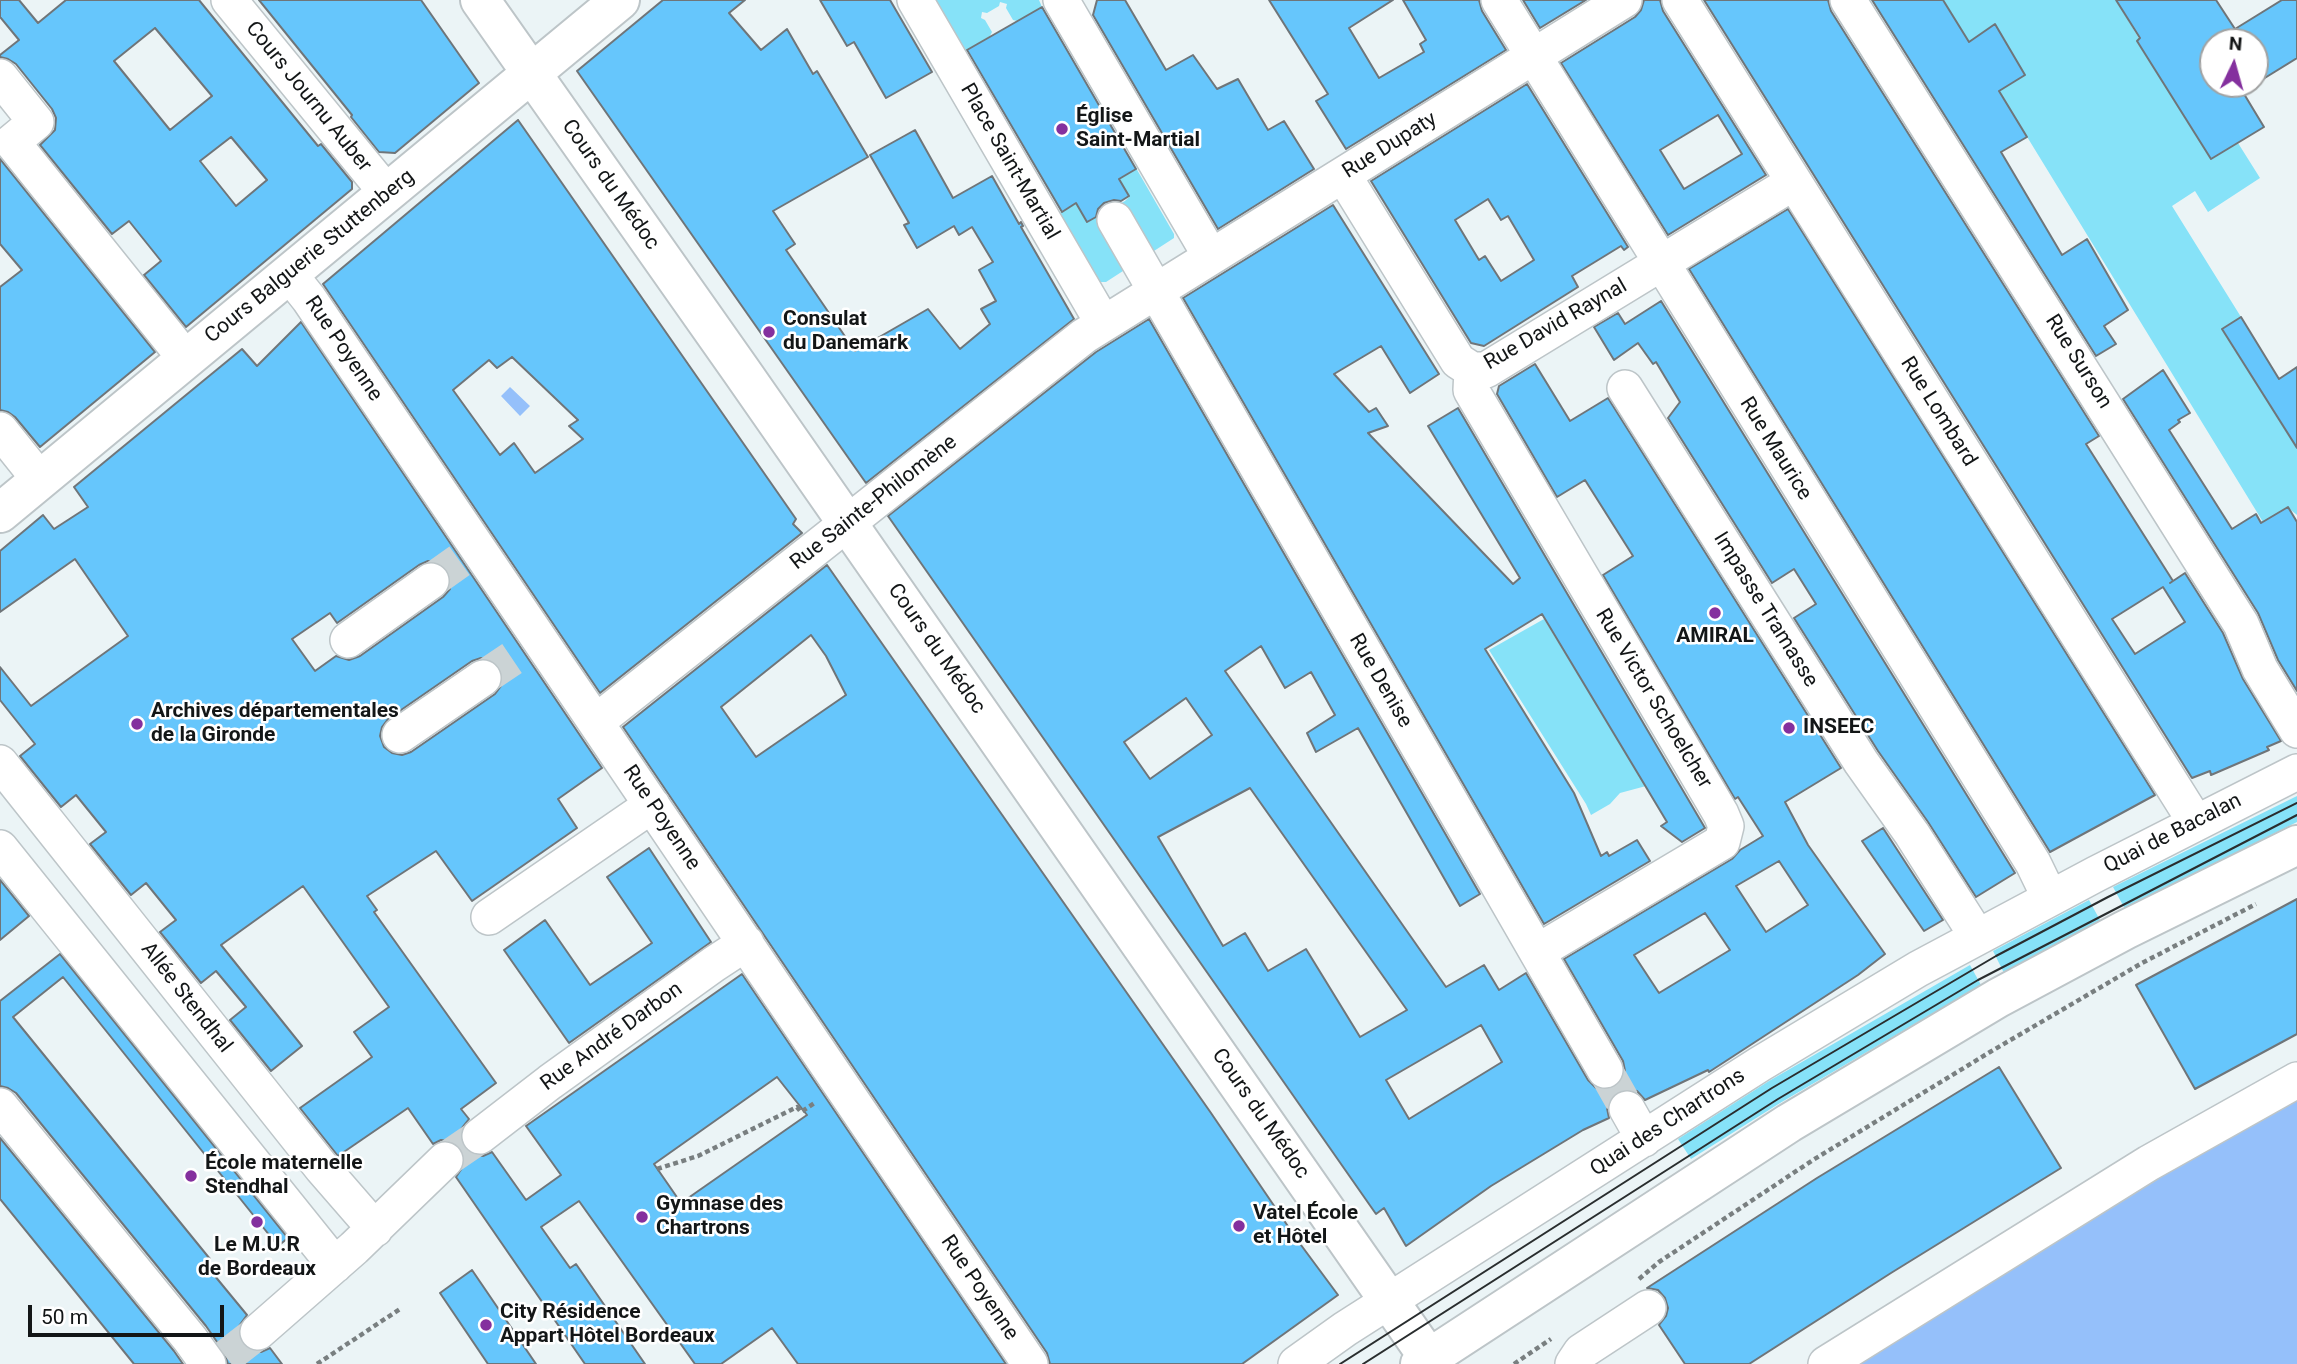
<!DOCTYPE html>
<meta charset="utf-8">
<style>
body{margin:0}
#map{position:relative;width:2297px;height:1364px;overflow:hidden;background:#ebf4f6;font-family:Roboto,sans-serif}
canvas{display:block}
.north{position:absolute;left:2199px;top:28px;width:70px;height:70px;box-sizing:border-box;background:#fff;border:2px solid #a1a2a2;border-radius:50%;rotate:5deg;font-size:19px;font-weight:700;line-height:28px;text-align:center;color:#131617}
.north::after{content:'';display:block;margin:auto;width:24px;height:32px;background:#84309e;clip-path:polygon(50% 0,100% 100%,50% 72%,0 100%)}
.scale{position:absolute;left:28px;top:1305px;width:196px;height:32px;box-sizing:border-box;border:4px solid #131617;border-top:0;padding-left:9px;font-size:21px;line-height:24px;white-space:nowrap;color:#131617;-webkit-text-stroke:5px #fff;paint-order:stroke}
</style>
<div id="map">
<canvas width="2297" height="1364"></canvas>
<div class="north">N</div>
<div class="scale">50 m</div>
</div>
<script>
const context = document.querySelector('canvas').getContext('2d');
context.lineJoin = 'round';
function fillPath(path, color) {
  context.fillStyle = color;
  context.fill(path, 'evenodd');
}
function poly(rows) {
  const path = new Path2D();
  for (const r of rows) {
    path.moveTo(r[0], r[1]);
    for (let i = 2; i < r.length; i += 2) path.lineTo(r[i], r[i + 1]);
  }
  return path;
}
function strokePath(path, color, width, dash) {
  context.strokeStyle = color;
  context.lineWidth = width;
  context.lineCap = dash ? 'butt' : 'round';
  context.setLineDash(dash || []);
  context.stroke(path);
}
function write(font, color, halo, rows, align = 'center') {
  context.font = font + ' Roboto,sans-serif';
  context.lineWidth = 5;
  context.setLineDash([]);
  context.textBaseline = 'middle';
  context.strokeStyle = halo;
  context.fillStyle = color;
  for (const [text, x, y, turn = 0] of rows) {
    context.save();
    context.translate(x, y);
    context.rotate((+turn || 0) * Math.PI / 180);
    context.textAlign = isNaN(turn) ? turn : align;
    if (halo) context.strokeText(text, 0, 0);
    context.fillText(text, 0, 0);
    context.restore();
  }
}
const green = poly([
 [936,0,1039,0,1042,7,1017,21,1013,20,1006,8,1007,4,1000,2,999,6,987,13,982,12,981,18,985,20,992,32,990,36,966,51],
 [1943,0,2116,0,2211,159,2238,143,2260,178,2208,212,2195,191,2172,206,2241,317,2223,329,2297,448,2297,515,2287,507,2263,522,1999,91,1994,25,1969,42],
 [1136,168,1174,234,1174,238,1106,282,1100,282,1059,213,1077,203,1087,222,1125,201,1129,197,1117,179],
 [1544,619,1646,786,1620,793,1610,804,1591,815,1586,804,1489,650],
 [2297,796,2297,822,2125,909,2113,887],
 [2089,900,2101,922,2004,973,1993,951],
 [1970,965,1981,985,1780,1103,1691,1159,1678,1139,1769,1081]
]);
const water = poly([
 [510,387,530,406,520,416,501,396],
 [2297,1101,2297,1364,1860,1364,2156,1179]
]);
const building = poly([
 [0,0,19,0,38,23,66,0,199,0,318,146,321,144,352,182,352,189,186,327,144,275,161,261,129,221,112,234,40,145,55,130,56,118,52,109,16,64,8,59,0,57,0,55,19,40,0,17,0,0],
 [155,28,212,96,170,130,114,61,155,28],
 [231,137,267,180,236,206,200,161,231,137],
 [259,0,421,0,479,83,395,153,379,152,351,117,352,115,259,0],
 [663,0,745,0,729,13,761,50,787,29,813,74,817,71,868,157,773,211,795,244,786,250,855,351,928,309,960,349,990,324,981,309,996,301,979,270,993,262,972,227,959,235,954,226,917,248,904,225,909,223,870,155,915,130,953,198,992,176,1019,224,1021,222,1023,226,1021,227,1074,319,866,483,577,71,663,0],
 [820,0,890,0,932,72,886,98,854,42,847,46,820,0],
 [1097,0,1125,0,1166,70,1193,55,1217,89,1238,79,1268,130,1284,121,1314,169,1218,229,1093,15,1097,0],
 [1269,0,1393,0,1349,28,1379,78,1424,52,1420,44,1426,40,1403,0,1479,0,1482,11,1506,50,1346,149,1316,101,1328,94,1269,0],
 [1523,0,1586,0,1540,28,1523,0],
 [1644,0,1660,0,1663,11,1766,175,1668,235,1561,63,1635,17,1641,10,1644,0],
 [1718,115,1742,154,1684,189,1660,150,1718,115],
 [1704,0,1828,0,1831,11,2099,436,2086,444,2173,581,2170,583,2185,573,2223,633,2243,679,2281,741,2267,747,2269,750,2211,775,2210,771,2192,778,1704,0],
 [2163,587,2185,622,2135,654,2112,619,2163,587],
 [1872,0,1943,0,1969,42,1995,24,2025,75,1999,91,2027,137,2001,152,2062,255,2087,239,2128,310,2104,326,2116,344,2096,356,1872,0],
 [2116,0,2216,0,2235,29,2282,0,2297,0,2297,58,2255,84,2255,42,2213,42,2213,84,2238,84,2264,127,2211,159,2137,41,2140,38,2116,0],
 [1042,7,1136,169,1119,179,1129,196,1121,201,1114,200,1104,203,1098,209,1096,217,1087,222,1076,203,1062,212,967,50,1042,7],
 [1527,84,1628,247,1624,250,1621,246,1572,276,1578,287,1484,346,1471,343,1371,181,1527,84],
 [1488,199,1501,220,1508,216,1534,260,1501,281,1485,256,1479,260,1455,220,1488,199],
 [518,120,780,496,796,519,793,524,802,533,600,693,323,284,518,120],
 [512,357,578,420,569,426,583,439,535,473,514,443,500,455,453,390,489,360,497,368,512,357],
 [0,159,155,352,40,447,15,417,8,412,0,410,0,287,22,270,0,244,0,159],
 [1333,205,1439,374,1410,393,1381,346,1334,374,1369,412,1376,408,1388,426,1368,433,1513,584,1520,578,1428,426,1458,408,1705,828,1682,842,1661,826,1667,822,1542,614,1485,649,1574,793,1601,856,1607,852,1609,856,1637,840,1650,861,1544,924,1183,298,1333,205],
 [1788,209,2155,795,2050,852,1689,269,1788,209],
 [1661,301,2015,873,1976,897,1928,822,1878,751,1794,618,1816,604,1794,569,1772,583,1668,418,1680,402,1656,362,1653,364,1638,343,1614,360,1594,327,1618,313,1625,324,1661,301],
 [2241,317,2279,379,2297,367,2297,448,2222,329,2241,317],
 [1149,319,1480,894,1460,906,1358,728,1316,752,1307,733,1335,715,1311,672,1285,688,1261,646,1225,671,1446,987,1484,965,1499,990,1526,973,1588,1080,1596,1088,1604,1090,1614,1088,1623,1079,1625,1071,1623,1061,1564,959,1732,859,1740,850,1763,836,1738,797,1735,799,1603,575,1633,556,1585,480,1557,497,1497,394,1499,386,1535,364,1570,421,1608,398,1841,768,1785,802,1808,845,1885,954,1858,975,1709,1072,1708,1070,1645,1100,1637,1091,1626,1089,1617,1092,1609,1099,1607,1108,1609,1118,1583,1130,1491,1186,1406,1246,1384,1208,1376,1214,888,516,1096,352,1149,319],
 [1186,698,1212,735,1150,779,1124,742,1186,698],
 [1250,788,1407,1010,1360,1037,1306,949,1268,971,1245,933,1223,946,1158,837,1250,788],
 [1779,861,1808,905,1766,932,1736,886,1779,861],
 [1705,913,1730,950,1659,993,1634,955,1705,913],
 [1481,1025,1502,1062,1409,1119,1386,1080,1481,1025],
 [301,322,602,768,558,799,577,828,472,901,436,851,367,896,377,910,374,912,496,1083,461,1109,469,1119,461,1129,460,1139,464,1148,473,1155,483,1156,492,1152,526,1200,561,1175,526,1126,742,974,1006,1364,798,1364,772,1328,721,1364,695,1364,579,1201,541,1227,570,1268,576,1264,645,1364,585,1364,456,1177,464,1165,464,1154,459,1146,450,1141,441,1140,433,1144,408,1108,338,1156,300,1108,372,1057,354,1032,389,1007,303,886,221,945,302,1046,271,1071,230,1020,246,1007,216,971,201,983,160,932,176,920,146,883,131,895,90,844,106,832,76,795,61,807,20,756,35,744,0,700,0,667,31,706,128,636,75,559,0,612,0,551,43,515,54,529,88,507,74,487,242,349,257,366,301,322],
 [428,561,440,563,448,570,451,580,450,589,443,597,360,656,349,660,336,656,315,671,292,639,330,613,337,623,419,565,428,561],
 [481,658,492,660,500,667,503,676,501,686,495,694,411,752,402,755,392,753,384,747,380,736,382,727,388,719,472,661,481,658],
 [777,1077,807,1115,681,1203,654,1164,777,1077],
 [2163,370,2190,413,2178,420,2180,422,2169,430,2232,529,2256,514,2261,523,2288,507,2297,522,2297,691,2278,660,2258,613,2123,399,2163,370],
 [827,565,1211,1113,1298,1241,1338,1295,1242,1364,1050,1364,1047,1353,623,727,827,565],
 [811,635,826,656,846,695,756,757,721,707,811,635],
 [1883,828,1943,920,1924,931,1862,841,1883,828],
 [649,848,711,942,569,1043,504,950,545,920,590,985,652,943,607,877,649,848],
 [0,880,29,916,0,940,0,880],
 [2297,899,2297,1034,2195,1089,2136,985,2297,899],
 [60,954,288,1238,278,1246,63,977,13,1017,210,1259,205,1264,247,1315,239,1326,238,1337,242,1345,252,1351,261,1352,270,1348,282,1364,228,1364,224,1352,206,1326,16,1093,8,1088,0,1086,0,1001,60,954],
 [1999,1067,2061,1168,1891,1273,1749,1364,1685,1364,1659,1325,1666,1316,1668,1308,1665,1298,1658,1290,1647,1288,1817,1178,1999,1067],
 [0,1138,174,1351,183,1364,134,1364,0,1199,0,1138],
 [472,1270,536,1364,488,1364,440,1293,472,1270]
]);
const minorTunnel = poly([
 [431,581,469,554],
 [483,678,532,645],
 [1605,1070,1627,1109],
 [445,1160,480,1136],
 [226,1357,258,1332]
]);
const path = poly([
 [657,1169,698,1156,797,1107,801,1112,816,1102],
 [1639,1279,1659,1262,1813,1160,1990,1052,2142,963,2256,904],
 [317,1364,400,1309],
 [1514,1364,1551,1339]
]);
const minor = poly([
 [229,0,387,193],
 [915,0,1103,323],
 [1061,0,1211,257],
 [1499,0,2033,863,2050,898],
 [1680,0,2196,823],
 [1848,0,2241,624,2260,669,2297,730],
 [0,77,36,122,12,142,186,359],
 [1343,175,1458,361,1472,370,1486,370,1794,182],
 [1115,220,1605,1070],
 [289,274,309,299,1030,1364],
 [1472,370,1471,390,1721,814,1726,826,1722,842,1537,952],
 [1625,388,1861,762,1912,834,1977,936],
 [0,430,40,480],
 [348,640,431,581],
 [596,722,1084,336,1624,0],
 [400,735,483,678],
 [0,763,322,1168,375,1229],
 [0,848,335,1265],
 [489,917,652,805],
 [0,1106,190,1339,208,1364],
 [1627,1109,1644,1139],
 [480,1136,550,1082,714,964,746,943],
 [258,1332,354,1248,445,1160],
 [1296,1364,1345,1329,1760,1064,1918,969,2096,874,2297,772],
 [1573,1364,1581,1352,1648,1308],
 [1826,1364,2149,1163,2297,1080]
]);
const major = poly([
 [480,0,742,372,1433,1364],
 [0,513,620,0],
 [1420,1364,1789,1123,1998,998,2125,930,2297,845]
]);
const tram = poly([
 [1340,1364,1772,1088,1996,956,2108,897,2297,803],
 [1363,1364,1778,1099,1978,980,2297,815]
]);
const markers = [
 [1062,129,7,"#84309e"],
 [769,332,7,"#84309e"],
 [1715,613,7,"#84309e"],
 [137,724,7,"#84309e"],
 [1789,728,7,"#84309e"],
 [191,1176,7,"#84309e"],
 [642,1217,7,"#84309e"],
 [257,1222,7,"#84309e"],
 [1239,1226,7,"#84309e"],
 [486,1325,7,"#84309e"]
];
const streetNames = [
 ["Cours Journu Auber",308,97,51],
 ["Rue Dupaty",1390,146,-32],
 ["Place Saint-Martial",1009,162,60],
 ["Cours du Médoc",610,185,55],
 ["Cours Balguerie Stuttenberg",310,257,-39],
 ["Rue David Raynal",1556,325,-30],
 ["Rue Poyenne",343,349,56],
 ["Rue Surson",2078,362,58],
 ["Rue Lombard",1938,412,58],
 ["Rue Maurice",1775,449,58],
 ["Rue Sainte-Philomène",874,503,-38],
 ["Impasse Tramasse",1765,610,58],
 ["Cours du Médoc",936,649,55],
 ["Rue Denise",1380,681,60],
 ["Rue Victor Schoelcher",1653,699,59],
 ["Rue Poyenne",661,818,56],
 ["Quai de Bacalan",2173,834,-27],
 ["Allée Stendhal",186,998,52],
 ["Rue André Darbon",612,1037,-36],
 ["Cours du Médoc",1260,1114,55],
 ["Quai des Chartrons",1668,1123,-33],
 ["Rue Poyenne",979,1288,56]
];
const poiNames = [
 ["Église",1076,117],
 ["Saint-Martial",1076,141],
 ["Consulat",783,320],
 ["du Danemark",783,344],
 ["AMIRAL",1715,637,"center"],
 ["Archives départementales",151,712],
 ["de la Gironde",151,736],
 ["INSEEC",1803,728],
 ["École maternelle",205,1164],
 ["Stendhal",205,1188],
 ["Gymnase des",656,1205],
 ["Chartrons",656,1229],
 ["Vatel École",1253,1214],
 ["et Hôtel",1253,1238],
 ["Le M.U.R",257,1246,"center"],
 ["de Bordeaux",257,1270,"center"],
 ["City Résidence",500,1313],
 ["Appart Hôtel Bordeaux",500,1337]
];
fillPath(green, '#86e2f8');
fillPath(water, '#95c0fa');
fillPath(building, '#66c6fc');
strokePath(building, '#6f7579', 2);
strokePath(minorTunnel, '#cbd3d5', 35, [35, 18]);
strokePath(minor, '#bdc5c8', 38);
strokePath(major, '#bdc5c8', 42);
strokePath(path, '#797f80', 4.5, [5, 3.5]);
strokePath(minor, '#fff', 35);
strokePath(major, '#fff', 38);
strokePath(tram, '#292d2e', 2);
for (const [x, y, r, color] of markers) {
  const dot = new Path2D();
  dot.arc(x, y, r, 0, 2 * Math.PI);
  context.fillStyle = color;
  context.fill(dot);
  strokePath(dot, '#fff', 2.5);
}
write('21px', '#131617', '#fff', streetNames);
write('bold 21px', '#131617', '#fff', poiNames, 'left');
</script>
